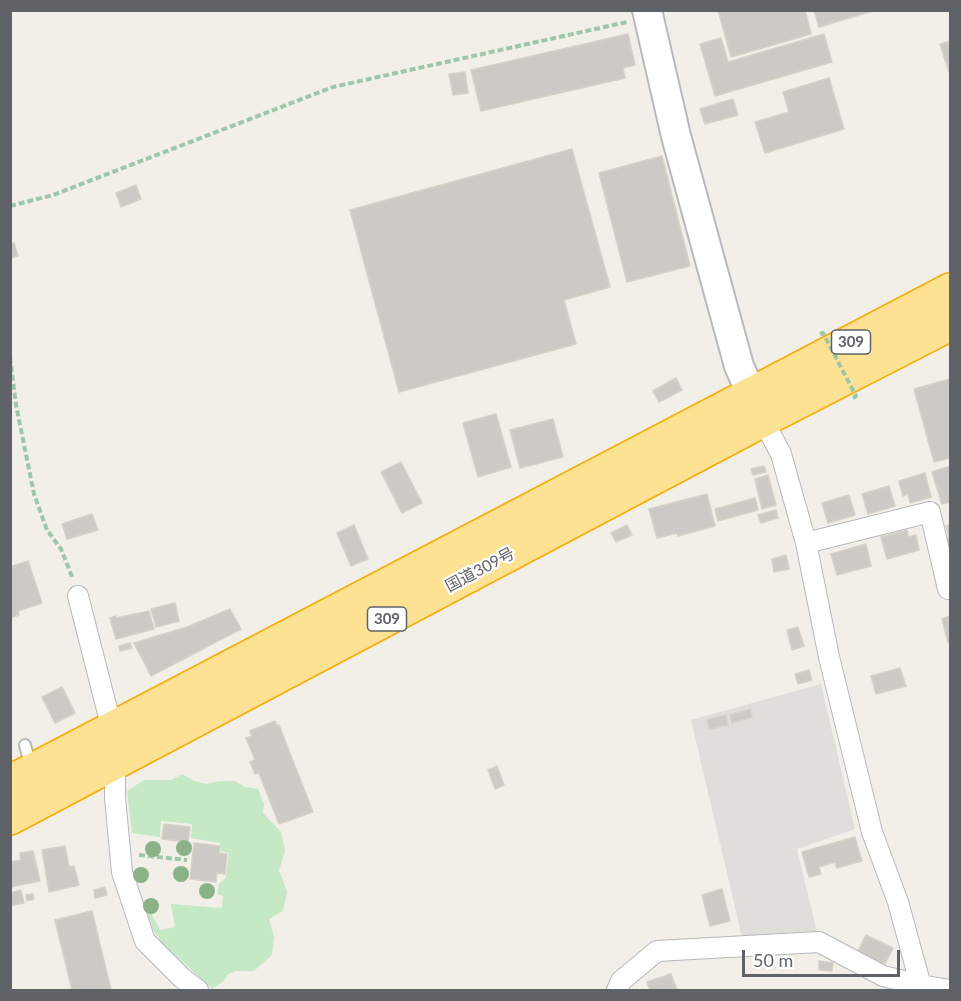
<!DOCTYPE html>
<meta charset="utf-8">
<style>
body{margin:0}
#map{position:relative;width:961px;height:1001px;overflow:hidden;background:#f1efe8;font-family:Lato,sans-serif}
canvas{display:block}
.frame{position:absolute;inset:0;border:12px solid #5f6368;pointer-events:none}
.scale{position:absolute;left:742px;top:950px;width:158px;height:27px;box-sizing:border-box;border:3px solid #5f6368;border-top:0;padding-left:8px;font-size:18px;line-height:21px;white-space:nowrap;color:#5f6368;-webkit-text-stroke:4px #fff;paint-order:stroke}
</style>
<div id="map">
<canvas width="961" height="1001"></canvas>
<div class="frame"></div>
<div class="scale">50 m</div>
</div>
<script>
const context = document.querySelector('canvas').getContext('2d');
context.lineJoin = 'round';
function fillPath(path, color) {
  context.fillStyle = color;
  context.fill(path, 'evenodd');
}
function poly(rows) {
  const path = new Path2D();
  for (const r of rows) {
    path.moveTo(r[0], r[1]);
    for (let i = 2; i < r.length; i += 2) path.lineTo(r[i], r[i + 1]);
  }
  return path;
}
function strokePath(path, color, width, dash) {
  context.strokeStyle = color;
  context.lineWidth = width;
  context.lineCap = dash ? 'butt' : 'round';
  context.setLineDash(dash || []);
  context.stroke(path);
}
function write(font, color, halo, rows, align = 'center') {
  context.font = font + ' Lato,"Noto Sans JP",sans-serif';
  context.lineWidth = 4.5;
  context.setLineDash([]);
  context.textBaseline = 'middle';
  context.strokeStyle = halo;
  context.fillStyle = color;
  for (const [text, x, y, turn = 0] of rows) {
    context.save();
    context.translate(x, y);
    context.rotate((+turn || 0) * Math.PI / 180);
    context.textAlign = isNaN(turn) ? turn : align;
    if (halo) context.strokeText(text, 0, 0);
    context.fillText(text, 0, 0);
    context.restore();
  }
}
const industrial = poly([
 [821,684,855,829,797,849,817,932,742,937,691,720]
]);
const green = poly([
 [182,774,194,781,206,784,220,781,235,781,245,787,258,789,264,804,263,813,281,832,285,851,279,870,287,892,283,911,269,919,274,937,272,955,254,971,236,971,228,974,224,981,212,989,161,942,153,929,147,912,150,911,160,930,175,927,171,904,222,908,223,896,217,894,219,884,226,878,229,853,221,851,220,843,191,838,192,824,161,821,160,837,132,833,127,791,144,780,171,780]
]);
const building = poly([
 [718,10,805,10,811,34,731,57,718,10],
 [814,10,876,10,819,27,814,10],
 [628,34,635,65,623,68,625,78,481,111,471,70,628,34],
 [824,34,832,62,715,96,700,44,721,38,728,62,824,34],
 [950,41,950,71,949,72,940,44,950,41],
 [465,72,468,93,453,95,449,74,465,72],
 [829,78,844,129,765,153,755,122,789,112,783,92,829,78],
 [733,99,738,115,705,124,700,109,733,99],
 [572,149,610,287,564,300,576,344,399,392,350,210,572,149],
 [662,156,690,266,627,282,599,173,662,156],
 [136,185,141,199,121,207,116,193,136,185],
 [14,243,18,256,10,258,10,244,14,243],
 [676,378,682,390,659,402,653,391,676,378],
 [950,379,950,458,934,462,914,389,950,379],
 [496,414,511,467,478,477,463,423,496,414],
 [553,419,563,457,520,468,510,430,553,419],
 [401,462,422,503,402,513,381,472,401,462],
 [764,466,766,472,753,475,751,469,764,466],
 [950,466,950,502,942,504,932,472,950,466],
 [925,473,931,497,910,503,908,494,903,496,899,481,925,473],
 [768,475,776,505,762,509,755,479,768,475],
 [889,486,895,506,868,514,862,494,889,486],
 [707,494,715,526,678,536,677,533,657,538,649,509,707,494],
 [849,495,855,515,828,523,822,503,849,495],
 [755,498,758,510,718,521,715,509,755,498],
 [776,510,778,518,761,523,758,515,776,510],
 [92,514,98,530,67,539,62,524,92,514],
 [354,525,368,559,351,566,337,533,354,525],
 [627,525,632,535,616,542,611,533,627,525],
 [950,525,950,560,945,539,949,537,946,526,950,525],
 [907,530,908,537,916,535,919,550,887,559,881,537,907,530],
 [866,544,871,566,837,575,831,554,866,544],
 [786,555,789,569,774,572,772,559,786,555],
 [28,561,42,603,18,611,19,615,10,618,10,567,28,561],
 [175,603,179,621,156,627,151,609,175,603],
 [230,609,241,629,151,676,134,643,187,627,230,609],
 [149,611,154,629,116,639,110,618,116,616,116,618,149,611],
 [950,616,950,642,948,643,942,619,950,616],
 [798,627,804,646,792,650,787,630,798,627],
 [130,643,132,648,120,651,119,646,130,643],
 [900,668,906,686,876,694,871,676,900,668],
 [809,670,812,680,798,684,795,674,809,670],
 [62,687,75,713,55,723,42,697,62,687],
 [750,709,752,717,732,723,730,715,750,709],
 [726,715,728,725,710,729,707,720,726,715],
 [275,721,277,726,279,725,313,812,279,824,259,773,255,774,250,762,255,760,246,738,252,736,250,731,275,721],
 [497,766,504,785,495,789,488,770,497,766],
 [164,824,190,827,188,842,162,839,164,824],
 [855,837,862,861,837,868,835,862,819,867,821,874,809,877,802,852,855,837],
 [194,843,220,846,219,853,227,854,225,874,217,873,216,882,190,879,194,843],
 [65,846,69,867,74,866,79,885,49,892,42,850,65,846],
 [33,851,40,881,10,887,10,862,21,860,20,853,33,851],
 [105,887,107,895,95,898,94,890,105,887],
 [722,889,730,921,710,926,702,895,722,889],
 [21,890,24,903,10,906,10,893,21,890],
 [33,894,34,899,27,901,26,895,33,894],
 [92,911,111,990,72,990,55,920,92,911],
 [866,935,893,948,885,964,858,951,866,935],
 [819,961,833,963,832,971,819,970,819,961],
 [671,974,677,990,650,990,647,982,671,974]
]);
const path = poly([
 [10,206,53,195,333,87,627,22],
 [10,357,16,405,34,494,47,530,61,549,73,579],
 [139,855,187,860]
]);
const lane = poly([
 [25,745,31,768]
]);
const street = poly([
 [763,420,781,454,806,543,829,657,872,832,898,902,922,990],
 [806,543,930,512,948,589,950,589],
 [78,596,111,725,106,732,115,763,115,798,122,872,145,941,182,978,198,990],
 [617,990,621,981,657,951,819,942,883,976,920,985,950,990]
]);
const secondary = poly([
 [647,10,676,136,739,366,761,415]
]);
const highway = poly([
 [10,782,950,290],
 [10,818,763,420,950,324]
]);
const pathBridge = poly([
 [820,334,823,333,856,396,853,398]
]);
const trees = [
 [184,848],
 [153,849],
 [181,874],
 [141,875],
 [207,891],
 [151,906]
];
const shields = [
 [851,342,39],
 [387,619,39]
];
const shieldNames = [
 ["309",851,342],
 ["309",387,619]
];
const streetNames = [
 ["国道309号",480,570,-28]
];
fillPath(industrial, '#e0deda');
fillPath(green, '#c5e8c5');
fillPath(building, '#cccac5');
strokePath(building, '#d6d1c6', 1.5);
strokePath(lane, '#b5b8bc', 14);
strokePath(street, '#b5b8bc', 22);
strokePath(secondary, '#b6babf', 32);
strokePath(highway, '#f9ab00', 36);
strokePath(path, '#9cc7a9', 4, [6, 3]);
strokePath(lane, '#fff', 10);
strokePath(street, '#fff', 20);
strokePath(secondary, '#fff', 28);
strokePath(highway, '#fde293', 33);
strokePath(pathBridge, '#9cc7a9', 4, [6, 3]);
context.fillStyle = '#89b387';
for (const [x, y] of trees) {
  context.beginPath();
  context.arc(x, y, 8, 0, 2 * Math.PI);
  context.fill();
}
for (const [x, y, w] of shields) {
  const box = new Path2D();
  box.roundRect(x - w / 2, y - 12, w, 24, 4.5);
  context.fillStyle = '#fff';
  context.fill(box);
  strokePath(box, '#5f6368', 1.5);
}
write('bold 15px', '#5f6368', null, shieldNames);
write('16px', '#5f6368', '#fff', streetNames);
</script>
